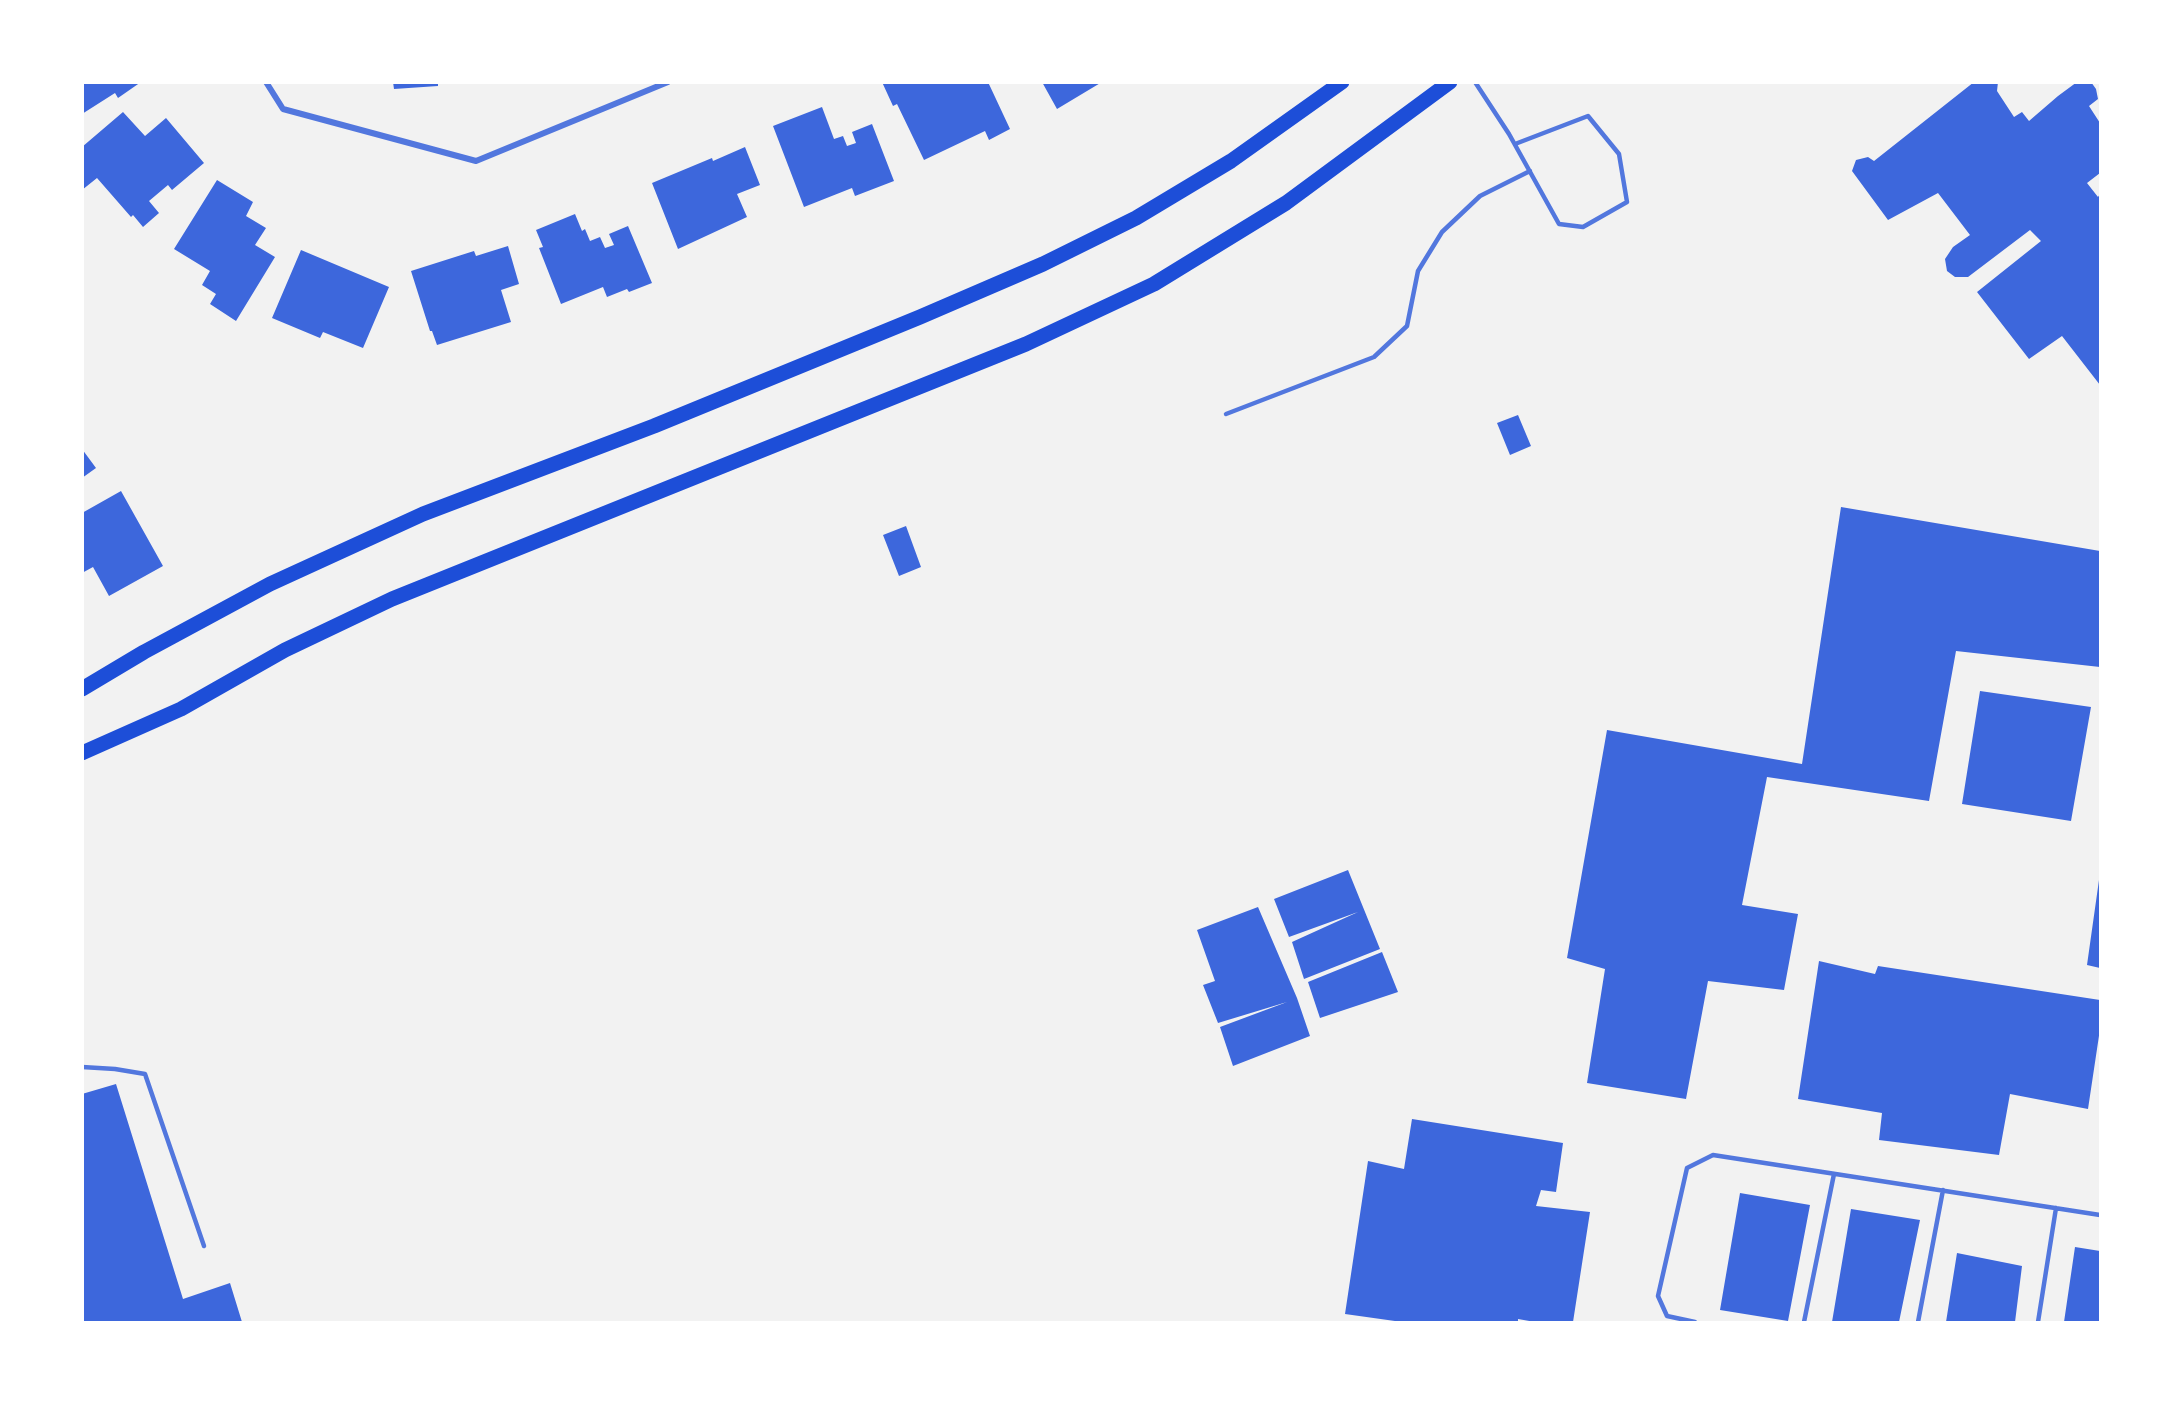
<!DOCTYPE html>
<style>
body{margin:0}
#map{position:relative;width:2183px;height:1405px;overflow:hidden;background:#f2f2f2;font-family:"Libre Baskerville",serif}
canvas{display:block}
.frame{position:absolute;inset:0;border:84px solid #fff;pointer-events:none}
</style>
<div id="map">
<canvas width="2183" height="1405"></canvas>
<div class="frame"></div>
</div>
<script>
const context = document.querySelector('canvas').getContext('2d');
context.lineJoin = 'round';
function fillPath(path, color) {
  context.fillStyle = color;
  context.fill(path, 'evenodd');
}
function poly(rows) {
  const path = new Path2D();
  for (const r of rows) {
    path.moveTo(r[0], r[1]);
    for (let i = 2; i < r.length; i += 2) path.lineTo(r[i], r[i + 1]);
  }
  return path;
}
function strokePath(path, color, width, dash) {
  context.strokeStyle = color;
  context.lineWidth = width;
  context.lineCap = dash ? 'butt' : 'round';
  context.setLineDash(dash || []);
  context.stroke(path);
}
const building = poly([
 [82,82,141,82,118,98,115,93,82,114],
 [393,82,438,82,438,86,394,89],
 [882,82,988,82,1010,129,989,140,985,131,924,160,897,104,893,106],
 [1042,82,1102,82,1057,109],
 [1974,82,1998,82,1997,91,2014,117,2022,112,2029,121,2058,96,2077,82,2091,82,2096,89,2098,99,2089,106,2100,123,2100,173,2087,183,2098,197,2100,194,2100,385,2062,336,2029,359,1977,292,2041,241,2030,230,1968,277,1955,277,1947,271,1945,259,1953,247,1970,235,1938,193,1888,220,1852,171,1856,160,1868,157,1874,161],
 [822,107,834,139,843,136,847,146,856,143,852,132,872,124,894,181,855,196,852,188,804,207,773,126],
 [123,112,145,136,166,118,204,163,172,190,168,185,149,201,159,213,143,227,133,215,131,217,97,178,82,190,82,147],
 [745,147,760,185,737,194,747,217,678,249,652,183,712,158,713,161],
 [217,180,253,202,246,216,266,228,255,245,275,257,236,321,210,304,216,294,202,285,210,271,174,249],
 [575,214,582,231,585,229,590,241,600,237,605,248,614,245,609,234,628,226,652,283,629,292,627,289,607,297,603,287,561,304,539,248,543,247,536,230],
 [508,246,519,284,501,290,511,322,437,345,432,331,430,331,411,271,474,251,476,256],
 [301,250,389,287,363,348,323,332,320,338,272,318],
 [1518,415,1531,446,1510,455,1497,423],
 [82,449,96,468,82,478],
 [121,491,163,566,109,596,93,567,82,573,82,513],
 [1841,507,2100,551,2100,667,1956,651,1929,801,1767,777,1742,905,1798,914,1784,990,1708,981,1686,1099,1587,1083,1605,969,1567,958,1607,730,1802,764],
 [906,526,921,567,899,576,883,535],
 [1980,691,2091,707,2071,821,1962,804],
 [1348,870,1380,949,1304,979,1292,942,1358,912,1289,937,1274,899],
 [2099,880,2100,880,2100,968,2087,965],
 [1258,907,1297,998,1310,1036,1233,1066,1220,1027,1287,1002,1218,1023,1203,985,1215,981,1197,930],
 [1382,952,1398,992,1320,1018,1308,982],
 [1819,961,1875,974,1878,966,2100,1000,2100,1029,2088,1109,2010,1094,1999,1155,1879,1140,1882,1113,1798,1099],
 [116,1084,183,1299,230,1283,242,1322,82,1322,82,1094],
 [1412,1119,1563,1143,1556,1192,1541,1190,1536,1206,1590,1212,1573,1322,1535,1322,1518,1319,1518,1322,1402,1322,1345,1314,1368,1161,1404,1169],
 [1740,1193,1810,1205,1788,1321,1720,1310],
 [1851,1209,1920,1220,1899,1322,1832,1322],
 [2075,1247,2100,1251,2100,1322,2064,1322],
 [1957,1253,2022,1266,2015,1322,1946,1322]
]);
const service = poly([
 [1475,82,1509,134,1559,224,1583,227,1627,202,1619,154,1588,116,1515,144],
 [1226,414,1374,357,1407,326,1418,271,1442,232,1480,196,1530,171],
 [82,1067,115,1069,145,1074,204,1246],
 [1695,1322,1667,1316,1658,1296,1687,1168,1713,1155,2100,1215],
 [1804,1322,1834,1174],
 [1918,1322,1943,1190],
 [2038,1322,2056,1208]
]);
const minor = poly([
 [266,82,283,109,476,161,668,82]
]);
const primary = poly([
 [82,689,144,652,270,584,423,514,654,426,920,317,1043,264,1136,218,1231,161,1342,82],
 [82,753,181,709,285,650,392,599,1026,344,1154,284,1286,203,1450,82]
]);
fillPath(building, '#3d67dc');
strokePath(service, '#5277de', 4.5);
strokePath(minor, '#5277de', 6);
strokePath(primary, '#1d4ed8', 15);
</script>
